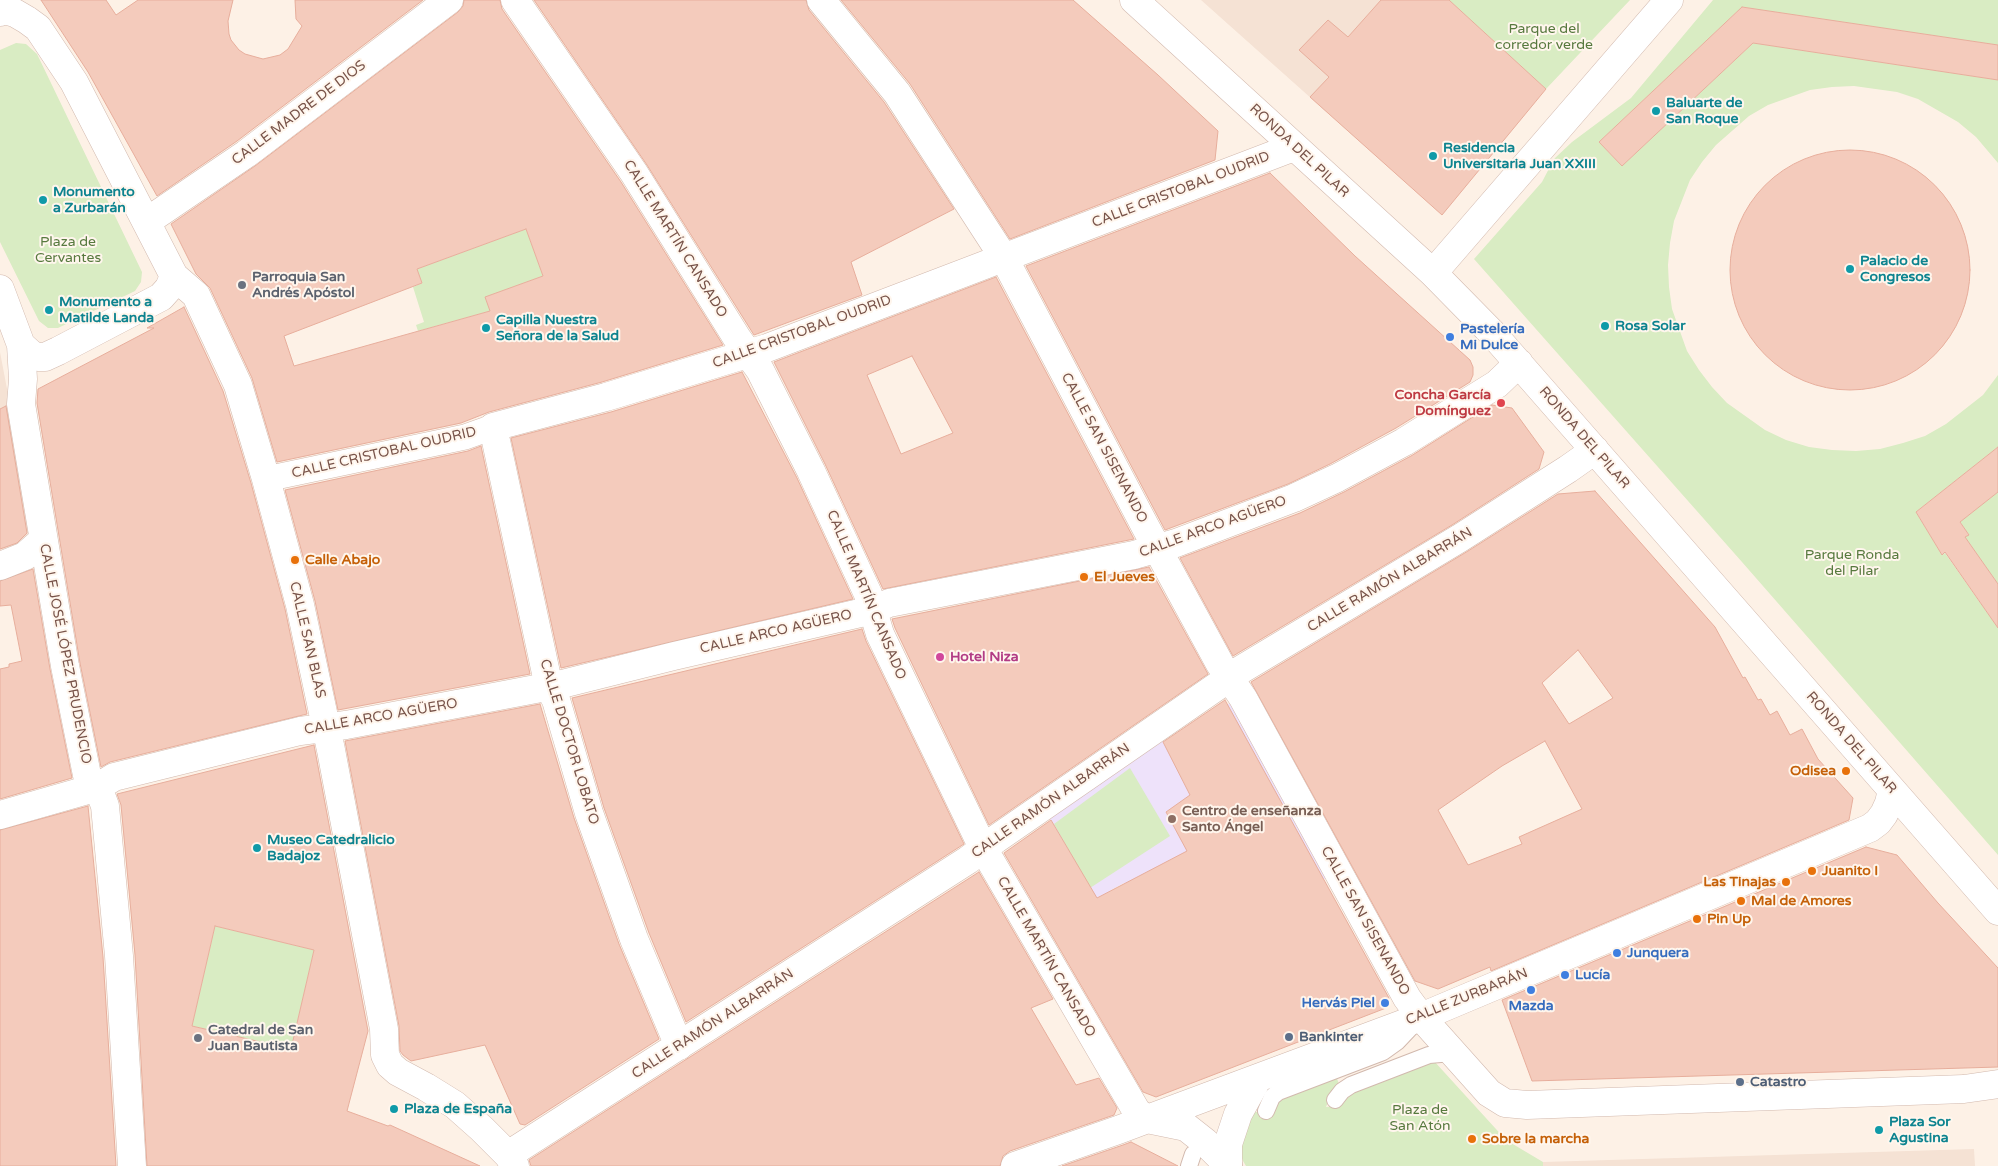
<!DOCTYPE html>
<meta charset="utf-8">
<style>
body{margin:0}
canvas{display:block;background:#fdf1e6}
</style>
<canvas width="1998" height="1166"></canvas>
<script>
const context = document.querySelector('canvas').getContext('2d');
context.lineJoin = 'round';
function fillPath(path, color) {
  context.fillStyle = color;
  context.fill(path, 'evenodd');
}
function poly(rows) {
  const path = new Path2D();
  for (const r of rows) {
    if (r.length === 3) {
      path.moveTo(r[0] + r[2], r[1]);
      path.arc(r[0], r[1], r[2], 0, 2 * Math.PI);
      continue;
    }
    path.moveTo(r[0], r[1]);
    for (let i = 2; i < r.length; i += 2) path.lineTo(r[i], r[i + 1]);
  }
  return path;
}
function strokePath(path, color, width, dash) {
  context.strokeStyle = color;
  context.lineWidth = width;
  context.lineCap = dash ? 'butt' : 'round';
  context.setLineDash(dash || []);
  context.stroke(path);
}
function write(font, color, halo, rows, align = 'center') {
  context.font = font + ' "Varela Round",sans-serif';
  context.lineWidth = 4;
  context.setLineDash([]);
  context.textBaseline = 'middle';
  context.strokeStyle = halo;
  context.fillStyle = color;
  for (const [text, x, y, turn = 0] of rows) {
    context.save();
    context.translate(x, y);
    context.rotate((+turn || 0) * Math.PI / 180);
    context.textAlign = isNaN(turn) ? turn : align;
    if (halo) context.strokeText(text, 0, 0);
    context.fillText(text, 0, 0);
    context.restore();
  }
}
const residential = poly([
 [1201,0,1449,0,1546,89,1442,215],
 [0,352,33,526,21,544,0,550],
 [1974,1149,1975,1166,1543,1166,1543,1162]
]);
const education = poly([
 [1230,703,1327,878,1224,919,1124,883,1111,890,1097,907,1089,886,1047,815,1159,736,1165,745]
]);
const green = poly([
 [1449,0,1630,0,1546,89],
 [1713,0,1998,0,1998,45,1742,7,1599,142,1622,166,1753,43,1998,80,1998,163,1976,137,1958,122,1918,99,1897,92,1854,86,1832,87,1810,90,1768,105,1749,116,1716,145,1702,162,1690,180,1674,221,1670,243,1668,265,1669,287,1672,309,1687,351,1699,370,1712,387,1727,403,1765,430,1786,440,1809,447,1832,450,1856,451,1880,449,1903,443,1925,436,1946,424,1983,395,1998,375,1998,447,1916,512,1942,555,1945,553,1998,628,1998,855,1742,562,1474,259,1542,182,1554,159,1572,142,1631,98],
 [16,43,26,44,37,54,142,272,141,282,135,291,58,328,48,328,39,321,0,242,0,50],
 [526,229,543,276,486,297,490,311,418,331,416,325,424,322,413,287,422,283,417,269],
 [1998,492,1998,584,1965,537,1969,535,1960,522],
 [1130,768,1170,836,1090,888,1054,824],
 [215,926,314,950,291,1049,192,1026],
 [1434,1061,1506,1140,1543,1162,1543,1166,1246,1166,1243,1161,1239,1150,1248,1114,1260,1111,1260,1118,1271,1117,1278,1100,1336,1076,1339,1084,1330,1097,1326,1107,1341,1105,1349,1094]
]);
const building = poly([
 [41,0,106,0,116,15,138,0,233,0,228,21,229,34,231,40,239,50,245,54,263,59,280,55,288,49,302,26,296,19,295,0,423,0,237,141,157,196,88,72,41,0],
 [464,0,500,0,502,9,621,182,723,345,602,382,489,412,461,423,277,462,252,378,210,288,196,274,171,224,255,166,458,12,463,6,464,0],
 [526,229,543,276,485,297,490,311,294,366,284,336,422,283,417,269,526,229],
 [534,0,806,0,809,10,884,102,954,209,851,262,862,295,754,335,647,165,534,0],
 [841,0,1073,0,1158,75,1218,131,1215,160,1010,239,910,84,841,0],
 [1381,0,1449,0,1546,89,1442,215,1310,97,1329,77,1299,50,1328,20,1348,37,1381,0],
 [1742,7,1998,45,1998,80,1753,43,1622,166,1599,142,1742,7],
 [1850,270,120],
 [1270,173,1355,256,1470,360,1473,367,1473,375,1470,382,1396,428,1330,464,1288,484,1165,530,1026,266,1270,173],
 [996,277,1134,539,883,589,825,464,774,362,996,277],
 [912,356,953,433,901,454,867,375,912,356],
 [184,307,223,391,251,483,285,609,307,714,110,762,101,767,80,663,37,403,38,389,154,328,147,328,184,307],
 [742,372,797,478,853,599,561,668,511,438,611,412,742,372],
 [1492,405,1512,408,1544,452,1539,469,1452,525,1233,656,1180,558,1300,513,1344,492,1411,456,1492,405],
 [6,406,27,533,17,543,0,549,0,409,6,406],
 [481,446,530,674,338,710,315,601,285,490,468,451,481,446],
 [1998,447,1998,492,1960,522,1969,535,1965,537,1998,584,1998,628,1945,552,1942,555,1916,512,1998,447],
 [1595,491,1715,627,1743,678,1745,677,1758,700,1761,699,1770,715,1777,711,1790,735,1802,729,1818,759,1853,798,1849,820,1491,971,1490,967,1438,989,1415,981,1251,682,1468,551,1558,494,1595,491],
 [1578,650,1613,698,1569,724,1542,683,1578,650],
 [1545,741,1582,809,1519,837,1522,844,1468,865,1438,810,1502,766,1545,741],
 [1149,567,1208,674,989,825,895,628,892,619,1149,567],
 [33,569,50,669,72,778,0,799,0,669,9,667,9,664,22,661,11,605,0,606,0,581,33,569],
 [862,629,866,641,964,844,686,1022,649,933,604,808,572,698,862,629],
 [1225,700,1389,998,1386,1008,1156,1097,1143,1092,1004,853,1051,820,1097,898,1187,851,1166,812,1190,795,1163,742,1225,700],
 [540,704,574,818,619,944,659,1039,525,1125,520,1124,485,1045,411,1061,403,1055,400,1051,399,1026,345,741,540,704],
 [314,745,368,1031,347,1111,388,1126,390,1125,480,1166,147,1166,135,955,121,805,117,794,314,745],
 [215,926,314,950,291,1049,192,1026,215,926],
 [88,806,103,957,116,1166,0,1166,0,830,88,806],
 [1866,847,1897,855,1938,903,1998,968,1998,1067,1532,1081,1502,1000,1866,847],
 [979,872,1053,999,1031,1008,1076,1085,1099,1078,1117,1108,1114,1115,1010,1151,1003,1156,1000,1166,531,1166,529,1160,979,872],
 [1131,1142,1178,1166,1062,1166,1123,1145,1131,1142]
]);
const service = poly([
 [1335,1100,1342,1091,1351,1085,1429,1055,1452,1053],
 [1266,1111,1272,1097,1278,1092,1383,1052,1397,1042,1414,1024],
 [1189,1166,1193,1154]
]);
const pedestrian = poly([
 [266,479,465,437,493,427]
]);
const minor = poly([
 [515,0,634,173,737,338,760,370,811,471,868,594,880,634,983,848,1137,1112,1147,1119,1186,1127,1205,1142,1228,1165],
 [821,0,897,93,1004,258,1145,526,1220,664,1243,698,1407,998,1421,1017,1489,1093,1505,1103,1527,1105,1964,1089,1998,1084],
 [1134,0,1433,273,1492,333,1998,911],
 [0,12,4,10,15,13,27,20,38,28,74,82,174,276,196,295,238,385,266,479,300,605,331,750,384,1029,385,1055,390,1065,398,1072,426,1087,455,1105,482,1129,508,1155,515,1166],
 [146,222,246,154,449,0],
 [1433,273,1669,0],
 [0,289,21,345,31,354,38,357,45,357,58,351,161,297,169,288,174,276],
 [21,345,23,379,21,404,65,666,88,780,98,787,105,806,119,956,132,1166],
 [0,566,25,556,43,540],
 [0,815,98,787,114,777,300,731,346,725,562,684,674,656,873,610,889,603,1134,555,1176,543,1294,498,1337,478,1404,442,1497,384,1519,363],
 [679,1046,634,939,589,813,556,700,549,687,493,427,606,397,767,348,1294,147],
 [508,1155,968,860,996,839,1242,669,1460,538,1568,469,1595,450],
 [1228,1165,1228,1144,1238,1114,1258,1078],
 [1015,1166,1118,1130,1421,1017,1870,828,1878,822,1884,814,1889,803,1892,790]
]);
const tertiary = poly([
 [1228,1165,1228,1166]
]);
const markers = [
 [1656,111,5,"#0f9aa8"],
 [1433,156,5,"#0f9aa8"],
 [43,200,5,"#0f9aa8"],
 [1850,269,5,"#0f9aa8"],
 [242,285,5,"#6b7280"],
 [49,310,5,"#0f9aa8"],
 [1605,326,5,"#0f9aa8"],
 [486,328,5,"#0f9aa8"],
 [1450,337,5,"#3f7fe0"],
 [1501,403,5,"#e0444e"],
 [295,560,5,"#e8710a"],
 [1084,577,5,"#e8710a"],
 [940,657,5,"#d1479c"],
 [1846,771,5,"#e8710a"],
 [1172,819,5,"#8d6e63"],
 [257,848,5,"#0f9aa8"],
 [1812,871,5,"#e8710a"],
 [1786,882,5,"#e8710a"],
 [1741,901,5,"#e8710a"],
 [1697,919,5,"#e8710a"],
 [1617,953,5,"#3f7fe0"],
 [1565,975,5,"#3f7fe0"],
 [1531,990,5,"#3f7fe0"],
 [1385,1003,5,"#3f7fe0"],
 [1289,1037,5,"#5c6f8a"],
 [198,1038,5,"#6b7280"],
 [1740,1082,5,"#5c6f8a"],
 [394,1109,5,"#0f9aa8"],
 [1879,1130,5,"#0f9aa8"],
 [1472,1139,5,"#e8710a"]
];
const parkNames = [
 ["Parque del",1544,29],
 ["corredor verde",1544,45],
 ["Plaza de",68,242],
 ["Cervantes",68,258],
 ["Parque Ronda",1852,555],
 ["del Pilar",1852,571],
 ["Plaza de",1420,1110],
 ["San Atón",1420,1126]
];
const cultureNames = [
 ["Baluarte de",1666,103],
 ["San Roque",1666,119],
 ["Residencia",1443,148],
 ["Universitaria Juan XXIII",1443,164],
 ["Monumento",53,192],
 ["a Zurbarán",53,208],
 ["Palacio de",1860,261],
 ["Congresos",1860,277],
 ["Monumento a",59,302],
 ["Matilde Landa",59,318],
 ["Capilla Nuestra",496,320],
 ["Señora de la Salud",496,336],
 ["Rosa Solar",1615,326],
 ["Museo Catedralicio",267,840],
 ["Badajoz",267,856],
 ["Plaza de España",404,1109],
 ["Plaza Sor",1889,1122],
 ["Agustina",1889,1138]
];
const streetNames = [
 ["CALLE MADRE DE DIOS",299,113,-37],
 ["RONDA DEL PILAR",1299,151,43],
 ["CALLE CRISTOBAL OUDRID",1181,190,-21],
 ["CALLE MARTÍN CANSADO",675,239,58],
 ["CALLE CRISTOBAL OUDRID",802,332,-20],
 ["RONDA DEL PILAR",1584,438,49],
 ["CALLE SAN SISENANDO",1104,448,62],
 ["CALLE CRISTOBAL OUDRID",384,453,-13],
 ["CALLE ARCO AGÜERO",1213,527,-20],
 ["CALLE RAMÓN ALBARRÁN",1390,580,-31],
 ["CALLE MARTÍN CANSADO",866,595,67],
 ["CALLE ARCO AGÜERO",776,632,-13],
 ["CALLE SAN BLAS",307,640,77],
 ["CALLE JOSÉ LÓPEZ PRUDENCIO",65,654,79],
 ["CALLE ARCO AGÜERO",381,717,-10],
 ["CALLE DOCTOR LOBATO",569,742,73],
 ["RONDA DEL PILAR",1851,743,49],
 ["CALLE RAMÓN ALBARRÁN",1051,801,-35],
 ["CALLE SAN SISENANDO",1365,921,61],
 ["CALLE MARTÍN CANSADO",1046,957,60],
 ["CALLE ZURBARÁN",1467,997,-22],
 ["CALLE RAMÓN ALBARRÁN",713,1024,-33]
];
const worshipNames = [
 ["Parroquia San",252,277],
 ["Andrés Apóstol",252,293],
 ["Catedral de San",208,1030],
 ["Juan Bautista",208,1046]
];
const shopNames = [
 ["Pastelería",1460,329],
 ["Mi Dulce",1460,345],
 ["Junquera",1627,953],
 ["Lucía",1575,975],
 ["Hervás Piel",1375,1003,"right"],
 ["Mazda",1531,1006,"center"]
];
const healthNames = [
 ["Concha García",1491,395],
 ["Domínguez",1491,411]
];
const foodNames = [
 ["Calle Abajo",305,560],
 ["El Jueves",1094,577],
 ["Odisea",1836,771,"right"],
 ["Juanito I",1822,871],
 ["Las Tinajas",1776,882,"right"],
 ["Mal de Amores",1751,901],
 ["Pin Up",1707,919],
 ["Sobre la marcha",1482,1139]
];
const hotelNames = [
 ["Hotel Niza",950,657]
];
const educationNames = [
 ["Centro de enseñanza",1182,811],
 ["Santo Ángel",1182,827]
];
const serviceNames = [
 ["Bankinter",1299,1037],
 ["Catastro",1750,1082]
];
fillPath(residential, '#f5e2d4');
fillPath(education, '#eee2fa');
fillPath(green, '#d9ecc3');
fillPath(building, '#f4cbbc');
strokePath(building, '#e7ae9c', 1);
strokePath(service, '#d2b9ae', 18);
strokePath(pedestrian, '#d2b9ae', 26);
strokePath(minor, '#d2b9ae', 29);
strokePath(tertiary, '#d2b9ae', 29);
strokePath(service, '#fff', 16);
strokePath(pedestrian, '#fff', 25);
strokePath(minor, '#fff', 28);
strokePath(tertiary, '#fff', 28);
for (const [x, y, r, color] of markers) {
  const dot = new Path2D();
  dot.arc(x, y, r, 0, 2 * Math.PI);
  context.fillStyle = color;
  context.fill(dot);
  strokePath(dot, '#fff6ed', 2);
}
write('14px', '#57793e', '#fff6ed', parkNames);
write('bold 14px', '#0d838f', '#fff6ed', cultureNames, 'left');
write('14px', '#785349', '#fff6ed', streetNames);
write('bold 14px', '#5b616d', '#fff6ed', worshipNames, 'left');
write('bold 14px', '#366cbe', '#fff6ed', shopNames, 'left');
write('bold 14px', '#be3a42', '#fff6ed', healthNames, 'right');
write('bold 14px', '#c56008', '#fff6ed', foodNames, 'left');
write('bold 14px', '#b23c85', '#fff6ed', hotelNames, 'left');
write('bold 14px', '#785e54', '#fff6ed', educationNames, 'left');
write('bold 14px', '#4e5e75', '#fff6ed', serviceNames, 'left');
</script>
